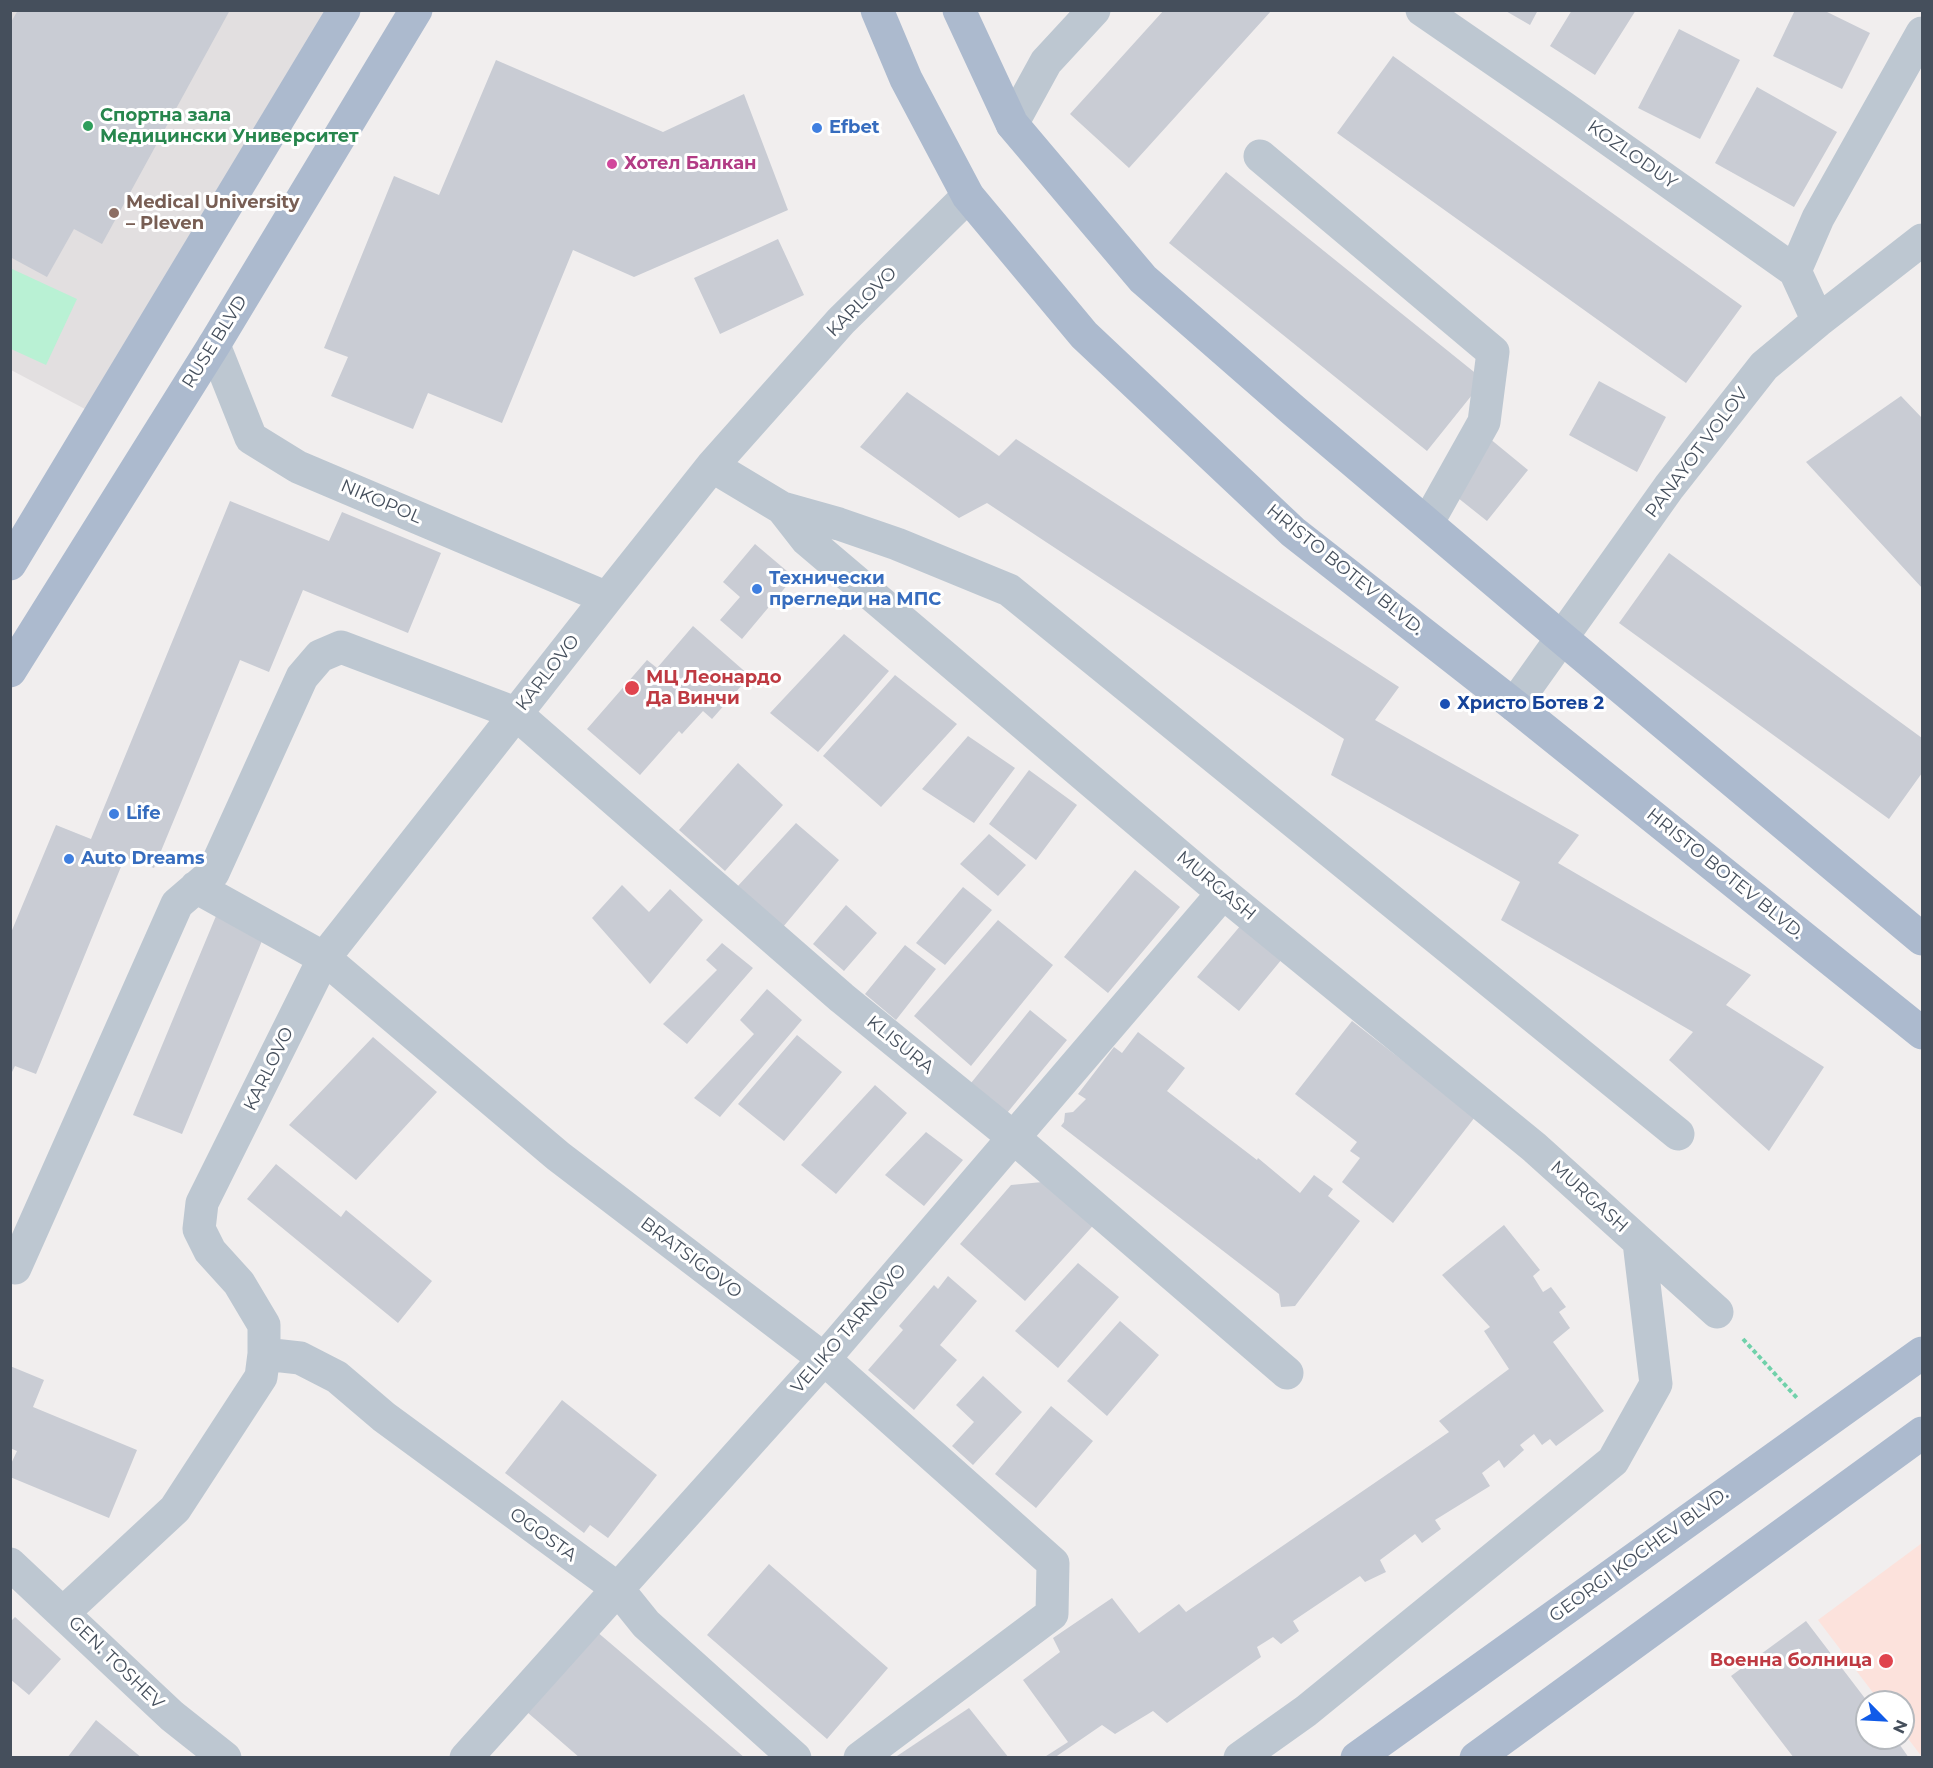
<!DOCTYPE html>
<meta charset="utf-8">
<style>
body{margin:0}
#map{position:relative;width:1933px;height:1768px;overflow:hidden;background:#f1eeee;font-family:Montserrat,sans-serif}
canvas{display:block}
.frame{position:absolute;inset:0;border:12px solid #454f5c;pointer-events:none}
.north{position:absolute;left:1855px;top:1690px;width:60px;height:60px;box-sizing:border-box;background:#fff;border:2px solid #b5b9be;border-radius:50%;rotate:114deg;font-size:16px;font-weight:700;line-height:24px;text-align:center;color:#454f5c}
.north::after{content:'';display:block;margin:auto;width:21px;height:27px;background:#105be8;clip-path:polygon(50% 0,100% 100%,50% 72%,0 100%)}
</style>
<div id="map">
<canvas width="1933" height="1768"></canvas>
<div class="frame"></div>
<div class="north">N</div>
</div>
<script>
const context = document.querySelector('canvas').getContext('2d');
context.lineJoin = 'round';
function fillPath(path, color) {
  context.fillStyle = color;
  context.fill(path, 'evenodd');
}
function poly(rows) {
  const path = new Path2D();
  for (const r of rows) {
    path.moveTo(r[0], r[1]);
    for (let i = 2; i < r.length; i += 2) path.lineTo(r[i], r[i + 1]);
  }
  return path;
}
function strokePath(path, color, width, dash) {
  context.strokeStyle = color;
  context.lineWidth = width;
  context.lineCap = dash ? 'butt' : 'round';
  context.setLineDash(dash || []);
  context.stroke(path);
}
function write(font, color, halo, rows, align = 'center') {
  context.font = font + ' Montserrat,sans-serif';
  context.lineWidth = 6;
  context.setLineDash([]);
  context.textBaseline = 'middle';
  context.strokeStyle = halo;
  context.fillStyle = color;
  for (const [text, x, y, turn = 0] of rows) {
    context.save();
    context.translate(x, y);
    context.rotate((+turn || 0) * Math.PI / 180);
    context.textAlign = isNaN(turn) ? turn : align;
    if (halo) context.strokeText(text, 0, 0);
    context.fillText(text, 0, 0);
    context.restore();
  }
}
const education = poly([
 [10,11,335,11,102,418,11,370]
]);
const medical = poly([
 [1922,1543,1922,1757,1903,1732,1903,1702,1880,1702,1818,1620]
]);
const green = poly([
 [10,268,77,299,46,365,11,349]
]);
const building = poly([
 [18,10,230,10,102,244,74,229,47,277,10,257,10,24],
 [1164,10,1272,10,1129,168,1070,114],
 [1504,10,1538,10,1530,25],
 [1572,10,1636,10,1595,75,1550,46],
 [1795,10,1823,10,1870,33,1842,89,1773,56],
 [1679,29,1740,60,1700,139,1638,108],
 [1393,56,1742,306,1686,383,1337,133],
 [496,60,663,132,744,94,788,210,634,277,573,250,502,423,428,393,413,429,331,396,348,357,324,348,394,176,439,195],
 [1757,87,1837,132,1794,207,1715,163],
 [1226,172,1484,380,1427,451,1169,243],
 [778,239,804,295,720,334,694,278],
 [1599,381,1666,417,1637,472,1569,435],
 [907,392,999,456,1016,439,1399,687,1375,720,1579,835,1558,863,1751,975,1726,1005,1824,1067,1769,1151,1669,1060,1693,1032,1501,920,1520,882,1331,775,1344,739,987,503,959,518,860,447],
 [1901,396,1922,418,1922,588,1806,462],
 [1489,438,1528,470,1487,521,1448,490],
 [230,501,329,541,342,512,441,553,408,633,303,590,269,672,240,660,154,868,125,857,36,1074,15,1066,10,1076,10,935,56,825,91,839],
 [755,544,794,577,742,639,720,620,740,597,723,582],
 [1669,553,1922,738,1922,773,1889,819,1619,623],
 [693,626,750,676,712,719,703,711,682,734,679,731,640,775,587,729,647,660,657,668],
 [844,634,889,671,818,752,770,713],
 [895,675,957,724,881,807,823,756],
 [968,736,1015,768,974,823,922,789],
 [738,763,783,805,725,871,679,830],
 [1029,770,1077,805,1036,860,989,824],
 [796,823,839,860,783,927,737,887],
 [989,834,1026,865,998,896,960,864],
 [1135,870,1180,907,1108,993,1064,957],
 [622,885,649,912,670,889,703,920,650,984,592,918],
 [963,887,992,910,945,965,916,943],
 [846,905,877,933,844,971,813,944],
 [216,916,264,936,182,1134,133,1115],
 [998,920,1053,965,971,1066,914,1016],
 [1241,925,1282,959,1239,1011,1197,977],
 [722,943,753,968,687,1044,663,1024,717,970,706,960],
 [905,945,936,969,896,1020,865,994],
 [767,989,802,1020,720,1117,694,1098,754,1034,740,1020],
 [1030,1010,1067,1040,1007,1113,971,1083],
 [1352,1021,1475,1117,1393,1223,1342,1182,1360,1158,1350,1151,1357,1142,1295,1094],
 [1138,1032,1185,1068,1167,1091,1257,1160,1258,1158,1300,1193,1314,1175,1333,1189,1328,1196,1360,1221,1295,1306,1281,1307,1279,1294,1061,1126,1064,1122,1065,1113,1073,1112,1086,1099,1078,1094,1114,1047,1122,1053],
 [797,1035,842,1072,784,1141,738,1104],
 [373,1037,437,1092,356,1180,289,1125],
 [875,1085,907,1113,836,1194,801,1165],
 [926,1132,963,1160,924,1206,885,1175],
 [276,1164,341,1217,346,1210,432,1281,398,1323,247,1199],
 [1053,1181,1099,1219,1025,1301,960,1244,1011,1185],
 [1504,1225,1540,1270,1533,1276,1543,1292,1551,1287,1566,1307,1559,1312,1570,1328,1553,1342,1604,1411,1556,1446,1550,1439,1542,1445,1534,1434,1520,1445,1524,1450,1504,1468,1499,1460,1482,1473,1490,1486,1435,1520,1441,1529,1422,1543,1415,1534,1380,1560,1386,1572,1365,1582,1360,1576,1293,1621,1299,1631,1281,1644,1273,1637,1257,1647,1261,1657,1167,1723,1153,1711,1115,1734,1102,1725,1054,1758,1043,1758,1068,1742,1023,1680,1060,1652,1053,1638,1112,1598,1139,1633,1179,1604,1186,1612,1449,1432,1439,1421,1509,1369,1484,1331,1490,1327,1442,1275],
 [1078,1263,1119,1297,1058,1368,1015,1331],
 [948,1276,977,1301,940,1345,957,1360,914,1410,868,1370,903,1330,899,1326,934,1285,938,1289],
 [1120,1321,1159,1355,1107,1416,1067,1381],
 [10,1366,44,1380,33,1407,137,1450,109,1518,10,1477,10,1466,17,1451,10,1448],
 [983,1376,1022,1412,973,1465,952,1446,974,1422,956,1405],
 [562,1400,657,1475,608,1538,590,1525,584,1533,505,1473],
 [1051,1406,1093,1441,1036,1508,995,1474],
 [769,1564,888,1668,827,1739,707,1635],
 [15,1617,61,1659,29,1695,10,1679,10,1622],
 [1806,1621,1867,1701,1867,1738,1895,1738,1909,1758,1794,1758,1731,1676],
 [596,1631,745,1758,580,1758,527,1712],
 [969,1708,1009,1758,894,1758],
 [96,1720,142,1758,67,1758]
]);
const path = poly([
 [1743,1339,1797,1398]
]);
const minor = poly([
 [1422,10,1563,107,1795,271,1818,321],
 [1012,124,1046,62,1094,10],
 [1260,156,1493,352,1484,422,1428,522],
 [1795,271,1818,218,1922,33],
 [214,345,251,438,298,467,607,598],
 [712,466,782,508,807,540,1223,893,1534,1147,1717,1312],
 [782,508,839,524,897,544,1009,590,1678,1134],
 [1514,705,1669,487,1764,366,1818,321,1922,240],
 [196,887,324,958,558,1156,824,1359,1053,1563,1052,1614,860,1758],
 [15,1268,177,904,213,873,302,677,320,656,341,647,515,713,842,998,1014,1138,1287,1373],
 [264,1354,300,1358,337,1377,384,1417,617,1588,646,1624,795,1758],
 [10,1564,172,1716,225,1758],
 [63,1613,175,1509,261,1377,264,1354,264,1325,239,1283,210,1251,199,1229,202,1203,324,958,607,598,712,466,841,321,968,196],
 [466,1758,824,1359,1223,893],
 [1240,1758,1306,1711,1613,1461,1656,1384,1639,1242]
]);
const major = poly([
 [877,10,906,79,968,196,1084,335,1293,532,1514,705,1922,1033],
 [959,10,1012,124,1143,279,1293,410,1563,639,1922,939],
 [10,564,344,10],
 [10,671,214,345,416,10],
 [1357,1758,1922,1353],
 [1476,1758,1922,1433]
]);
const markers = [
 [88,126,6,"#2e9e5b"],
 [817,128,6,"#3f7fe0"],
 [612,164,6,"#d1479c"],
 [114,213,6,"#8d6e63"],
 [757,589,6,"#3f7fe0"],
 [632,688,8,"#e0444e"],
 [1445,704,6,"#1a4fb4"],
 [114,814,6,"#3f7fe0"],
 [69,859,6,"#3f7fe0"],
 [1886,1661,8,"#e0444e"]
];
const leisureNames = [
 ["Спортна зала",100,116],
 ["Медицински Университет",100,137]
];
const shopNames = [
 ["Efbet",829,128],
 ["Технически",769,579],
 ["прегледи на МПС",769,600],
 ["Life",126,814],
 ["Auto Dreams",81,859]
];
const streetNames = [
 ["KOZLODUY",1632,155,35],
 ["KARLOVO",862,302,-45],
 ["RUSE BLVD",215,342,-58],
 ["PANAYOT VOLOV",1697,453,-53],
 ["NIKOPOL",381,502,23],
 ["HRISTO BOTEV BLVD.",1345,570,39],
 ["KARLOVO",548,673,-52],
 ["HRISTO BOTEV BLVD.",1725,874,39],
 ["MURGASH",1216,886,40],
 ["KLISURA",900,1045,39],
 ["KARLOVO",269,1069,-64],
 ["MURGASH",1589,1197,42],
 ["BRATSIGOVO",691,1258,37],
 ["VELIKO TARNOVO",849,1329,-49],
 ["OGOSTA",543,1535,36],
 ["GEORGI KOCHEV BLVD.",1639,1555,-36],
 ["GEN. TOSHEV",116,1663,44]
];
const hotelNames = [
 ["Хотел Балкан",624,164]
];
const educationNames = [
 ["Medical University",126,203],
 ["– Pleven",126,224]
];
const healthNames = [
 ["МЦ Леонардо",646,678],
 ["Да Винчи",646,699],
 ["Военна болница",1872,1661,"right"]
];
const transitNames = [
 ["Христо Ботев 2",1457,704]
];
fillPath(education, '#e2dfe0');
fillPath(medical, '#fce2dc');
fillPath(green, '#b9f1d4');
fillPath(building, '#c9ccd4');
strokePath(path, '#70d1aa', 4, [4.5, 3]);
strokePath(minor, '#bdc7d1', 33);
strokePath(major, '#acbace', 33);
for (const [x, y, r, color] of markers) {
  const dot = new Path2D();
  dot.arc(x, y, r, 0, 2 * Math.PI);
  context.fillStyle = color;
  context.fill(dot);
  strokePath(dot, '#fff', 2);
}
write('bold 18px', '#27864d', '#fff', leisureNames, 'left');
write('bold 18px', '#366cbe', '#fff', shopNames, 'left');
write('18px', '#454f5c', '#fff', streetNames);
write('bold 18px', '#b23c85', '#fff', hotelNames, 'left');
write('bold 18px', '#785e54', '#fff', educationNames, 'left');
write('bold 18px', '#be3a42', '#fff', healthNames, 'left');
write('bold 18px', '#164399', '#fff', transitNames, 'left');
</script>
